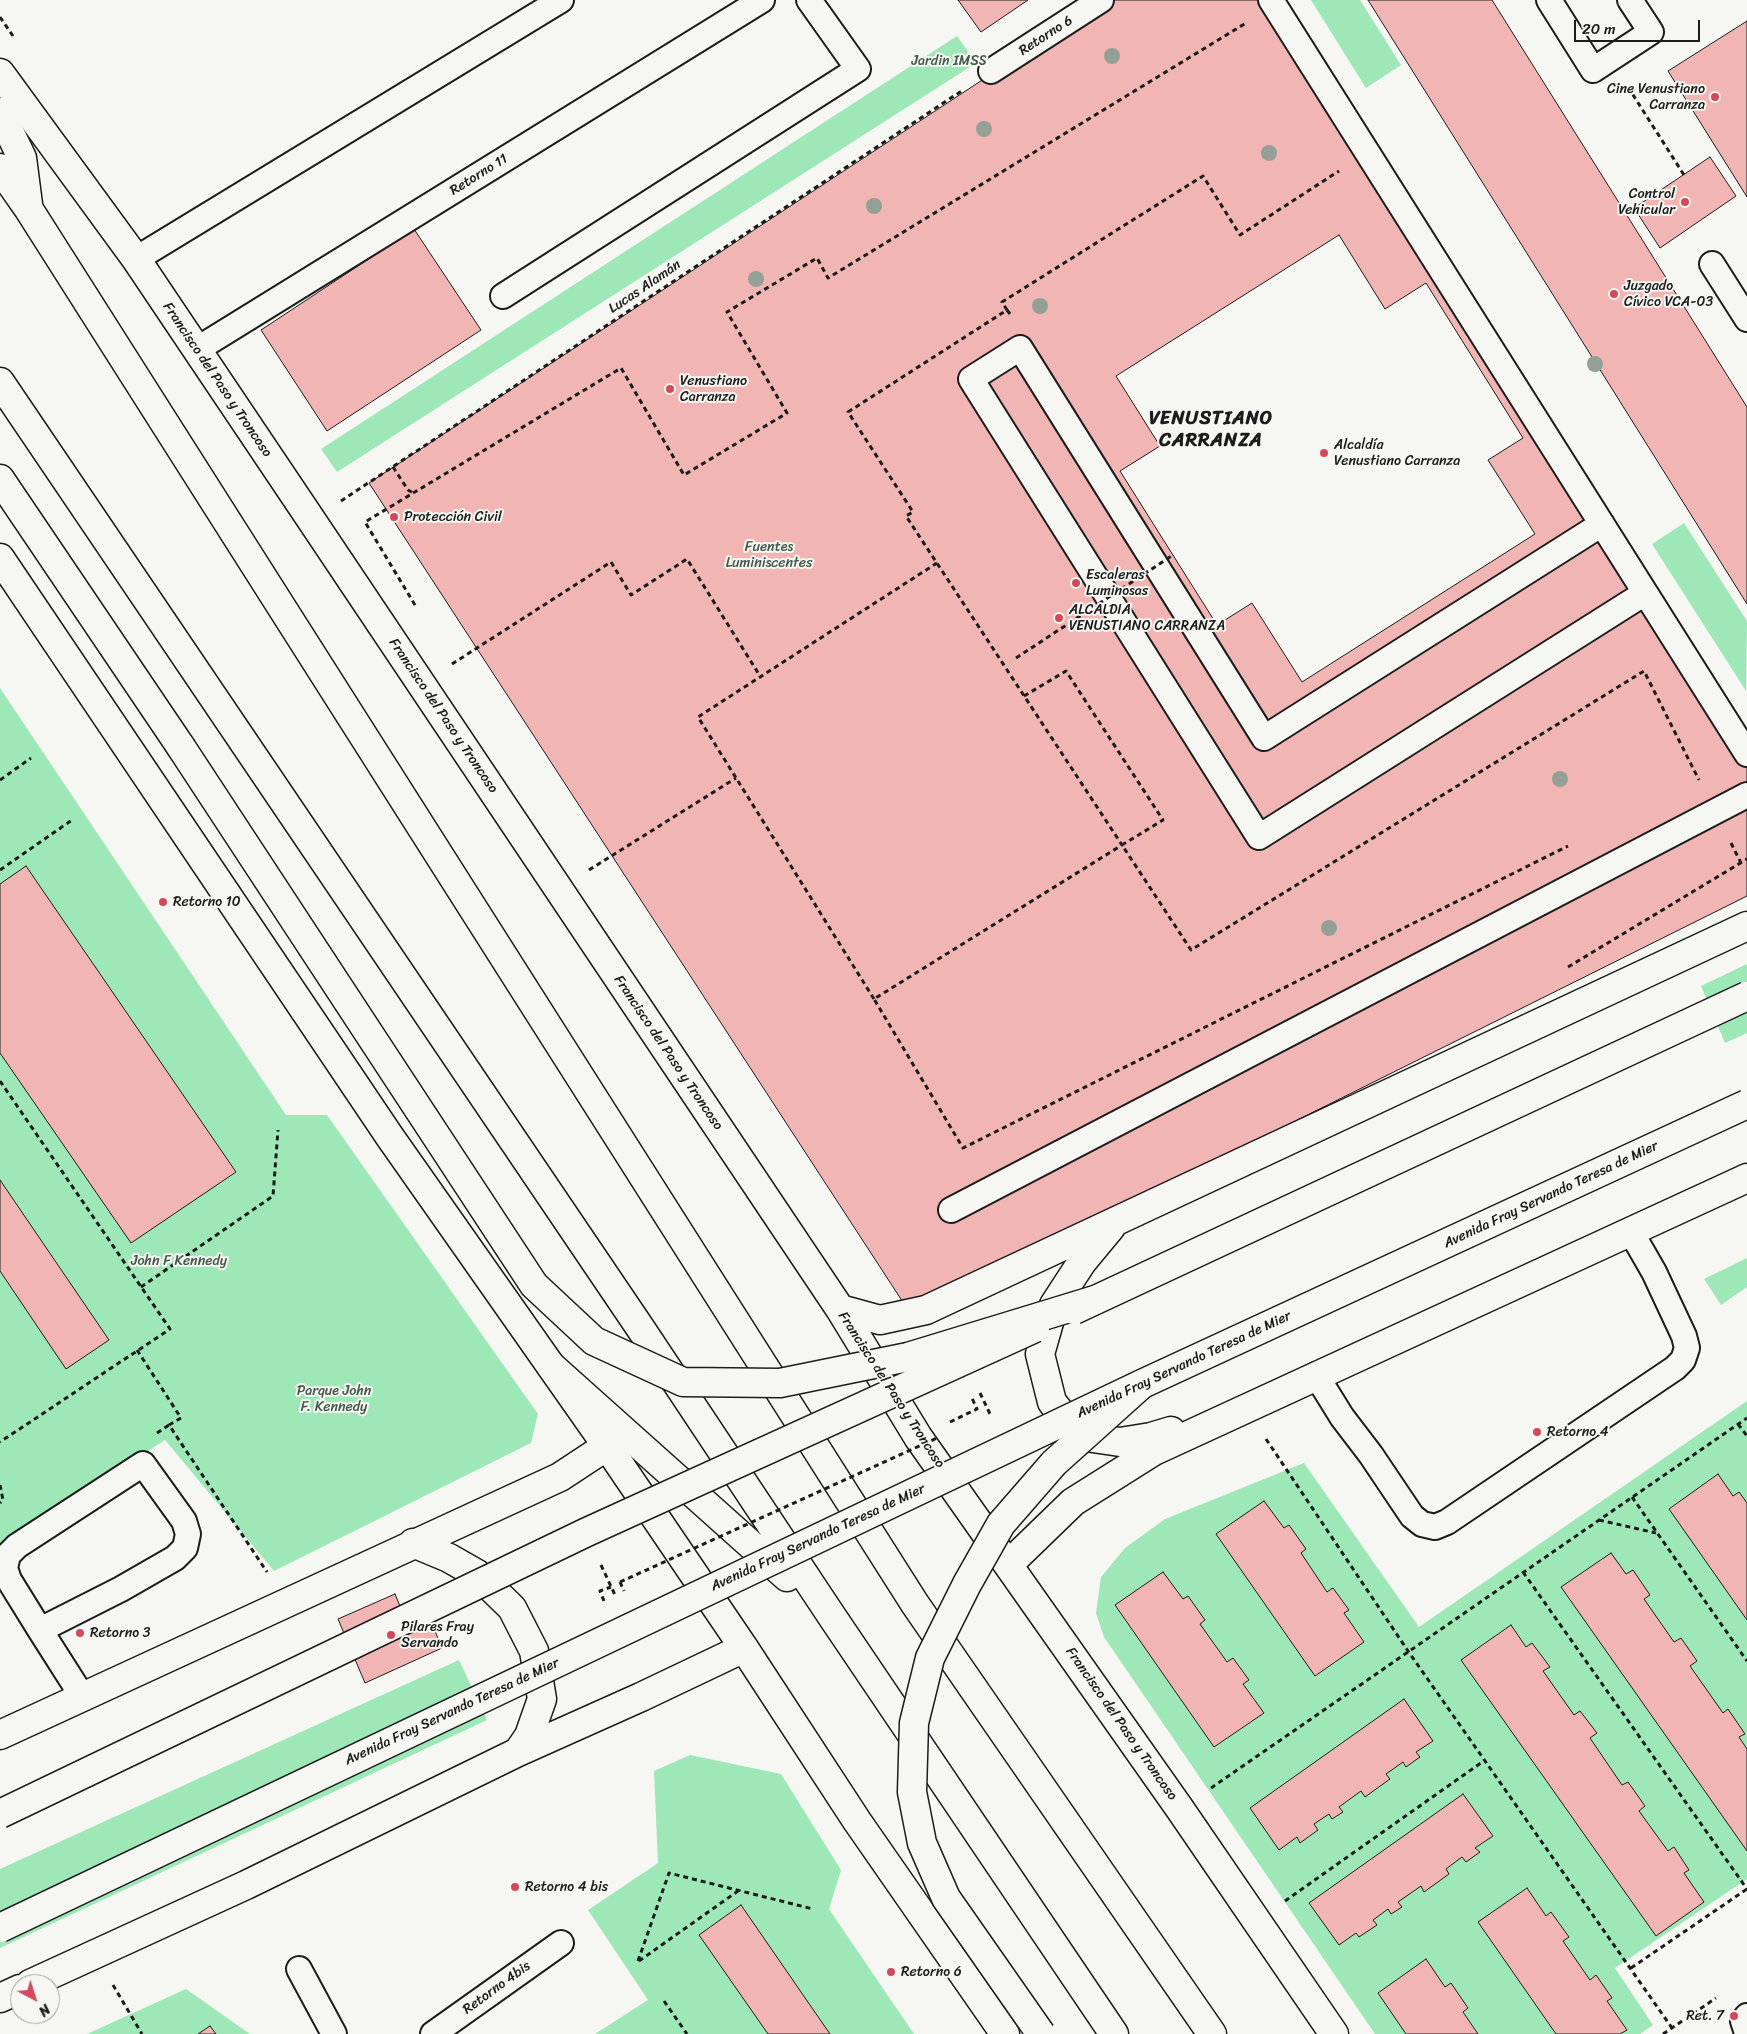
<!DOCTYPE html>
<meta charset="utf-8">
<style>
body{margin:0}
#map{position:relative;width:1747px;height:2034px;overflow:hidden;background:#f6f6f2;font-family:Sriracha,sans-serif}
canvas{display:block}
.north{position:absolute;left:10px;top:1974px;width:50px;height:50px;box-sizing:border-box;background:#f6f6f2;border:1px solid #9f9f9c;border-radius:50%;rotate:140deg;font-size:14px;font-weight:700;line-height:20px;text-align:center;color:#1c1c1c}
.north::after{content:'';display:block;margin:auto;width:18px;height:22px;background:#d1495b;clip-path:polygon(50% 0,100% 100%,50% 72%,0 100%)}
.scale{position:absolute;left:1574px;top:20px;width:126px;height:22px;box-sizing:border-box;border:2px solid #1c1c1c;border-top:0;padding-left:6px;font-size:15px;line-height:18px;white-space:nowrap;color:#1c1c1c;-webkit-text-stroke:4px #f6f6f2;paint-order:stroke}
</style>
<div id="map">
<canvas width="1747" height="2034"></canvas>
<div class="north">N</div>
<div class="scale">20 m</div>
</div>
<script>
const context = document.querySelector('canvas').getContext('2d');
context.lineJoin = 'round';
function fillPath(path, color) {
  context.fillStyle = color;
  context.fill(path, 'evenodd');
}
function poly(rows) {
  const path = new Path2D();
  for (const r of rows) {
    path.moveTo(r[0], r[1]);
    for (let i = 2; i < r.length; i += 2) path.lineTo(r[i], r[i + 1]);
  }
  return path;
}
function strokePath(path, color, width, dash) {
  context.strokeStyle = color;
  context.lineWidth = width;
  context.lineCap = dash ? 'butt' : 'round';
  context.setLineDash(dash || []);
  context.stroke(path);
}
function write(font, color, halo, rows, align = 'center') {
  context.font = font + ' Sriracha,sans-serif';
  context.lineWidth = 4;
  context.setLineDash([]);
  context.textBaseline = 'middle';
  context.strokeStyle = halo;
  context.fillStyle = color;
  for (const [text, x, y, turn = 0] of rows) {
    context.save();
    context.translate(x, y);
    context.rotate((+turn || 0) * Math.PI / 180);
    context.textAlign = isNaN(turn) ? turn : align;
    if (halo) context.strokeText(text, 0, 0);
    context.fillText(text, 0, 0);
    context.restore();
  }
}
const green = poly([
 [1311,0,1360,0,1401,65,1366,88],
 [957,36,976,63,337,472,321,449],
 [1684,523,1747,621,1746,691,1652,544],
 [0,688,286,1115,327,1115,538,1414,531,1443,274,1571,165,1440,0,1547],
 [1747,964,1747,1033,1725,1043,1701,986],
 [1747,1258,1747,1287,1721,1305,1704,1279],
 [1747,1401,1747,1879,1615,1968,1653,2025,1640,2034,1375,2034,1104,1637,1096,1613,1101,1577,1125,1548,1165,1519,1304,1463,1419,1627],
 [459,1660,487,1720,0,1948,0,1869],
 [690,1755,781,1774,841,1870,829,1909,914,2034,595,2034,648,2000,588,1910,658,1863,654,1771],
 [186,1989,250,2034,87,2034]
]);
const building = poly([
 [958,0,1028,0,981,32,958,0],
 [1104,0,1270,0,1747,753,1747,896,910,1313,369,483,1104,0],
 [1368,0,1492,0,1747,407,1747,604,1368,0],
 [1747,21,1747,197,1668,71,1747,21],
 [1710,157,1736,196,1660,248,1634,208,1710,157],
 [414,229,481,330,327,431,261,330,414,229],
 [1339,235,1385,309,1426,283,1523,438,1488,460,1535,534,1302,682,1252,603,1217,625,1120,471,1160,446,1116,376,1339,235],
 [26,866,236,1172,131,1243,0,1053,0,884,26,866],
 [0,1180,109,1340,66,1369,0,1271,0,1180],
 [1718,1474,1733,1496,1739,1492,1747,1503,1747,1620,1669,1509,1718,1474],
 [1264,1501,1284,1528,1289,1525,1306,1549,1301,1553,1327,1592,1333,1588,1349,1610,1344,1613,1364,1642,1315,1676,1216,1534,1264,1501],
 [1611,1553,1626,1574,1633,1570,1650,1595,1644,1599,1674,1642,1681,1638,1697,1661,1690,1666,1723,1713,1728,1709,1745,1734,1739,1737,1747,1749,1747,1851,1561,1587,1611,1553],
 [1163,1572,1183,1599,1188,1596,1205,1620,1200,1624,1227,1662,1233,1658,1249,1680,1243,1684,1264,1713,1214,1747,1115,1605,1163,1572],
 [395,1594,407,1623,428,1614,442,1648,365,1683,338,1619,395,1594],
 [1511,1625,1526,1647,1532,1643,1550,1667,1543,1671,1574,1715,1580,1711,1597,1733,1590,1738,1622,1785,1628,1782,1645,1806,1639,1811,1668,1851,1674,1847,1689,1870,1684,1873,1704,1902,1656,1936,1461,1660,1511,1625],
 [1404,1699,1433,1741,1416,1752,1420,1757,1406,1767,1403,1762,1386,1774,1390,1779,1365,1797,1361,1791,1339,1807,1343,1812,1332,1819,1329,1814,1314,1824,1318,1830,1300,1843,1297,1837,1279,1850,1250,1808,1404,1699],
 [1463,1794,1493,1836,1475,1848,1480,1852,1466,1862,1462,1857,1446,1869,1449,1874,1424,1892,1421,1886,1398,1902,1402,1907,1391,1914,1388,1909,1373,1920,1377,1925,1359,1937,1356,1933,1339,1945,1309,1903,1463,1794],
 [1527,1888,1546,1916,1551,1912,1569,1937,1563,1941,1590,1980,1596,1975,1612,1998,1607,2001,1627,2030,1620,2034,1556,2034,1478,1922,1527,1888],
 [741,1905,830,2034,768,2034,699,1935,741,1905],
 [1426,1959,1445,1987,1451,1983,1468,2008,1463,2012,1478,2034,1406,2034,1378,1993,1426,1959],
 [210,2026,216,2034,198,2034,210,2026]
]);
const path = poly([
 [0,17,15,39],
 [1628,87,1684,175],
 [1007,310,1002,302,1203,176,1240,235,1339,171],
 [1010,314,1007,310,848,412,913,512,906,516,1122,845,874,999,963,1148,1568,846],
 [393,467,408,490,413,493],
 [341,501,963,90],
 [415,605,365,522,621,368,684,475,787,413,727,312,817,258,828,278,1246,23],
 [452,664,611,562,631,595,687,559,760,676],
 [1024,696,1066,671,1163,820,1122,845,1191,950,1644,671,1699,780],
 [0,780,31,758],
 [1731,843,1741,863],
 [0,870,72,820],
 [589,870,736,778],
 [1568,967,1747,859],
 [874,999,698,717,937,563],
 [0,1081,170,1329,0,1442],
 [141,1287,273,1196,278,1130],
 [137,1350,181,1418,169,1425,267,1572],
 [980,1393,990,1414],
 [950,1422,977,1409,971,1396],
 [1738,1424,1747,1436],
 [157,1433,169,1425],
 [1266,1439,1408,1651,1672,2028],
 [0,1485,3,1500,0,1503],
 [1632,1497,1747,1661],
 [1599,1520,1656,1533],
 [601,1565,615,1595],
 [1523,1572,1747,1889],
 [620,1582,624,1591],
 [604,1601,600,1591,611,1587],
 [1211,1788,1747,1418],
 [1285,1901,1485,1760],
 [638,1961,669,1873,813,1909],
 [639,1961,738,1891],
 [1631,1968,1747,1889],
 [113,1985,142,2034],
 [664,2001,687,2034],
 [1663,2034,1716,1998]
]);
const lane = poly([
 [1271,0,1747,754],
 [1549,0,1593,70,1651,32,1630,0],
 [991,71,1101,0],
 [136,259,561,0],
 [1712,264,1747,319],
 [503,296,858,69,809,0],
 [196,350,762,0],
 [1602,524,1264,738,1020,348,971,379,1259,837,1645,593],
 [951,1210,1747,795],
 [1316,1375,1342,1417,1371,1455,1412,1516,1422,1524,1435,1527,1447,1522,1675,1368,1683,1360,1687,1348,1684,1336,1654,1272,1631,1232],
 [40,1630,121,1589,175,1558,185,1548,188,1534,184,1521,143,1464,17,1546,8,1555,5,1568,9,1580,40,1630,82,1696],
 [299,1969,334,2034],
 [1747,2016,1743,2021,1747,2033],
 [433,2034,561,1943]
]);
const secondary = poly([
 [0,73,136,259,312,521,840,1309,918,1437,1180,1809,1334,2034],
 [0,558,390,1137,607,1446,744,1648,857,1821,1005,2034],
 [1111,1227,1082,1262,1054,1305,1040,1354,1052,1402,1079,1436,1120,1442,1151,1437,1171,1431],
 [840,1309,880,1320,926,1310,1747,926],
 [413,1543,449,1558,477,1574,512,1608,534,1651,542,1699,529,1736,518,1752],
 [1009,1564,1073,1502,1154,1451,1747,1178],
 [0,1735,560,1477,607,1446],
 [30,1984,246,1885,518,1752,641,1697,744,1648],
 [0,1998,20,1989]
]);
const highway = poly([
 [0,112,22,158,28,204],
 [0,168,28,208,915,1604,1212,2034],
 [0,382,641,1329,833,1618,1114,2034],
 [0,479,181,747],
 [551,1366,787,1577]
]);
const pathBridge = poly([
 [1016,658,1173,555],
 [620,1582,937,1438]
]);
const primaryBridge = poly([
 [1074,1310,1747,996],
 [0,1814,587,1532,1035,1328],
 [0,1928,1142,1384,1747,1104]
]);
const highwayBridge = poly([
 [181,747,534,1285,594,1341,683,1382,780,1383,908,1357,1095,1300],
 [1041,2034,946,1898,922,1843,912,1792,914,1723,930,1658,967,1584,1001,1524,1054,1463,1142,1384]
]);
const trees = [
 [1112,56],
 [984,129],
 [1269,153],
 [874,206],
 [756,279],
 [1040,306],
 [1595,364],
 [1560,779],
 [1329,928]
];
const markers = [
 [1715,97,5,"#d1495b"],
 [1685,202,5,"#d1495b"],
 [1614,294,5,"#d1495b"],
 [670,389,5,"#d1495b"],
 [1324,453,5,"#d1495b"],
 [394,517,5,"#d1495b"],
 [1076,583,5,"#d1495b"],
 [1059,618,5,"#d1495b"],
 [163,902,5,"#d1495b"],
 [1537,1432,5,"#d1495b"],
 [80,1633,5,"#d1495b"],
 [391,1635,5,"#d1495b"],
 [515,1887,5,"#d1495b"],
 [891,1972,5,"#d1495b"],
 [1734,2016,5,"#d1495b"]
];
const streetNames = [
 ["Retorno 6",1046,36,-33],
 ["Retorno 11",479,175,-32],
 ["Lucas Alamán",645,287,-34],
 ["Francisco del Paso y Troncoso",217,380,56],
 ["Francisco del Paso y Troncoso",443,716,56],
 ["Francisco del Paso y Troncoso",668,1053,56],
 ["Avenida Fray Servando Teresa de Mier",1551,1195,-25],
 ["Avenida Fray Servando Teresa de Mier",1184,1365,-25],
 ["Francisco del Paso y Troncoso",891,1390,57],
 ["Avenida Fray Servando Teresa de Mier",818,1538,-25],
 ["Avenida Fray Servando Teresa de Mier",452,1712,-25],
 ["Francisco del Paso y Troncoso",1121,1724,55],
 ["Retorno 4bis",497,1988,-36]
];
const parkNames = [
 ["Jardin IMSS",949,61],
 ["Fuentes",769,547],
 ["Luminiscentes",769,563],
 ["John F Kennedy",179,1261],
 ["Parque John",334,1391],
 ["F. Kennedy",334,1407]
];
const poiNames = [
 ["Cine Venustiano",1705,89,"right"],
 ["Carranza",1705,105,"right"],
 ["Control",1675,194,"right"],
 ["Vehicular",1675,210,"right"],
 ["Juzgado",1624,286],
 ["Cívico VCA-03",1624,302],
 ["Venustiano",680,381],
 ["Carranza",680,397],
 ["Alcaldía",1334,445],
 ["Venustiano Carranza",1334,461],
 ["Protección Civil",404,517],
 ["Escaleras",1086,575],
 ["Luminosas",1086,591],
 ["ALCALDIA",1069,610],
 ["VENUSTIANO CARRANZA",1069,626],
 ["Retorno 10",173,902],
 ["Retorno 4",1547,1432],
 ["Pilares Fray",401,1627],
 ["Servando",401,1643],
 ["Retorno 3",90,1633],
 ["Retorno 4 bis",525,1887],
 ["Retorno 6",901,1972],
 ["Ret. 7",1724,2016,"right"]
];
const districtNames = [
 ["VENUSTIANO",1211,419],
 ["CARRANZA",1211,441]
];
fillPath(green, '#9ee8b7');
fillPath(building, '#f1b5b3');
strokePath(building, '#1c1c1c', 1);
strokePath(lane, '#1c1c1c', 28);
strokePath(secondary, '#1c1c1c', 31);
strokePath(highway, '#1c1c1c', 31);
strokePath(path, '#1c1c1c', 3, [5, 4]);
strokePath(lane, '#f6f6f2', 24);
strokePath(secondary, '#f6f6f2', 28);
strokePath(highway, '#f6f6f2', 28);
strokePath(primaryBridge, '#1c1c1c', 31, []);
strokePath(highwayBridge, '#1c1c1c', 31, []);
strokePath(pathBridge, '#1c1c1c', 3, [5, 4]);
strokePath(primaryBridge, '#f6f6f2', 28);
strokePath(highwayBridge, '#f6f6f2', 28);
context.fillStyle = '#94a096';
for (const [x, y] of trees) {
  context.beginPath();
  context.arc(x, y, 8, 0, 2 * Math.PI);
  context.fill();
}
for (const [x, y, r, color] of markers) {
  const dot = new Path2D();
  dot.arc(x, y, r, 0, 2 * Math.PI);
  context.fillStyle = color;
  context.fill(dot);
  strokePath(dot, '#f6f6f2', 2);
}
write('14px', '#1c1c1c', '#f6f6f2', streetNames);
write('14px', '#43594a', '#f6f6f2', parkNames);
write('14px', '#1c1c1c', '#f6f6f2', poiNames, 'left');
context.letterSpacing = '1px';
write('bold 19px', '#1c1c1c', '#f6f6f2', districtNames);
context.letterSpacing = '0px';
</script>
